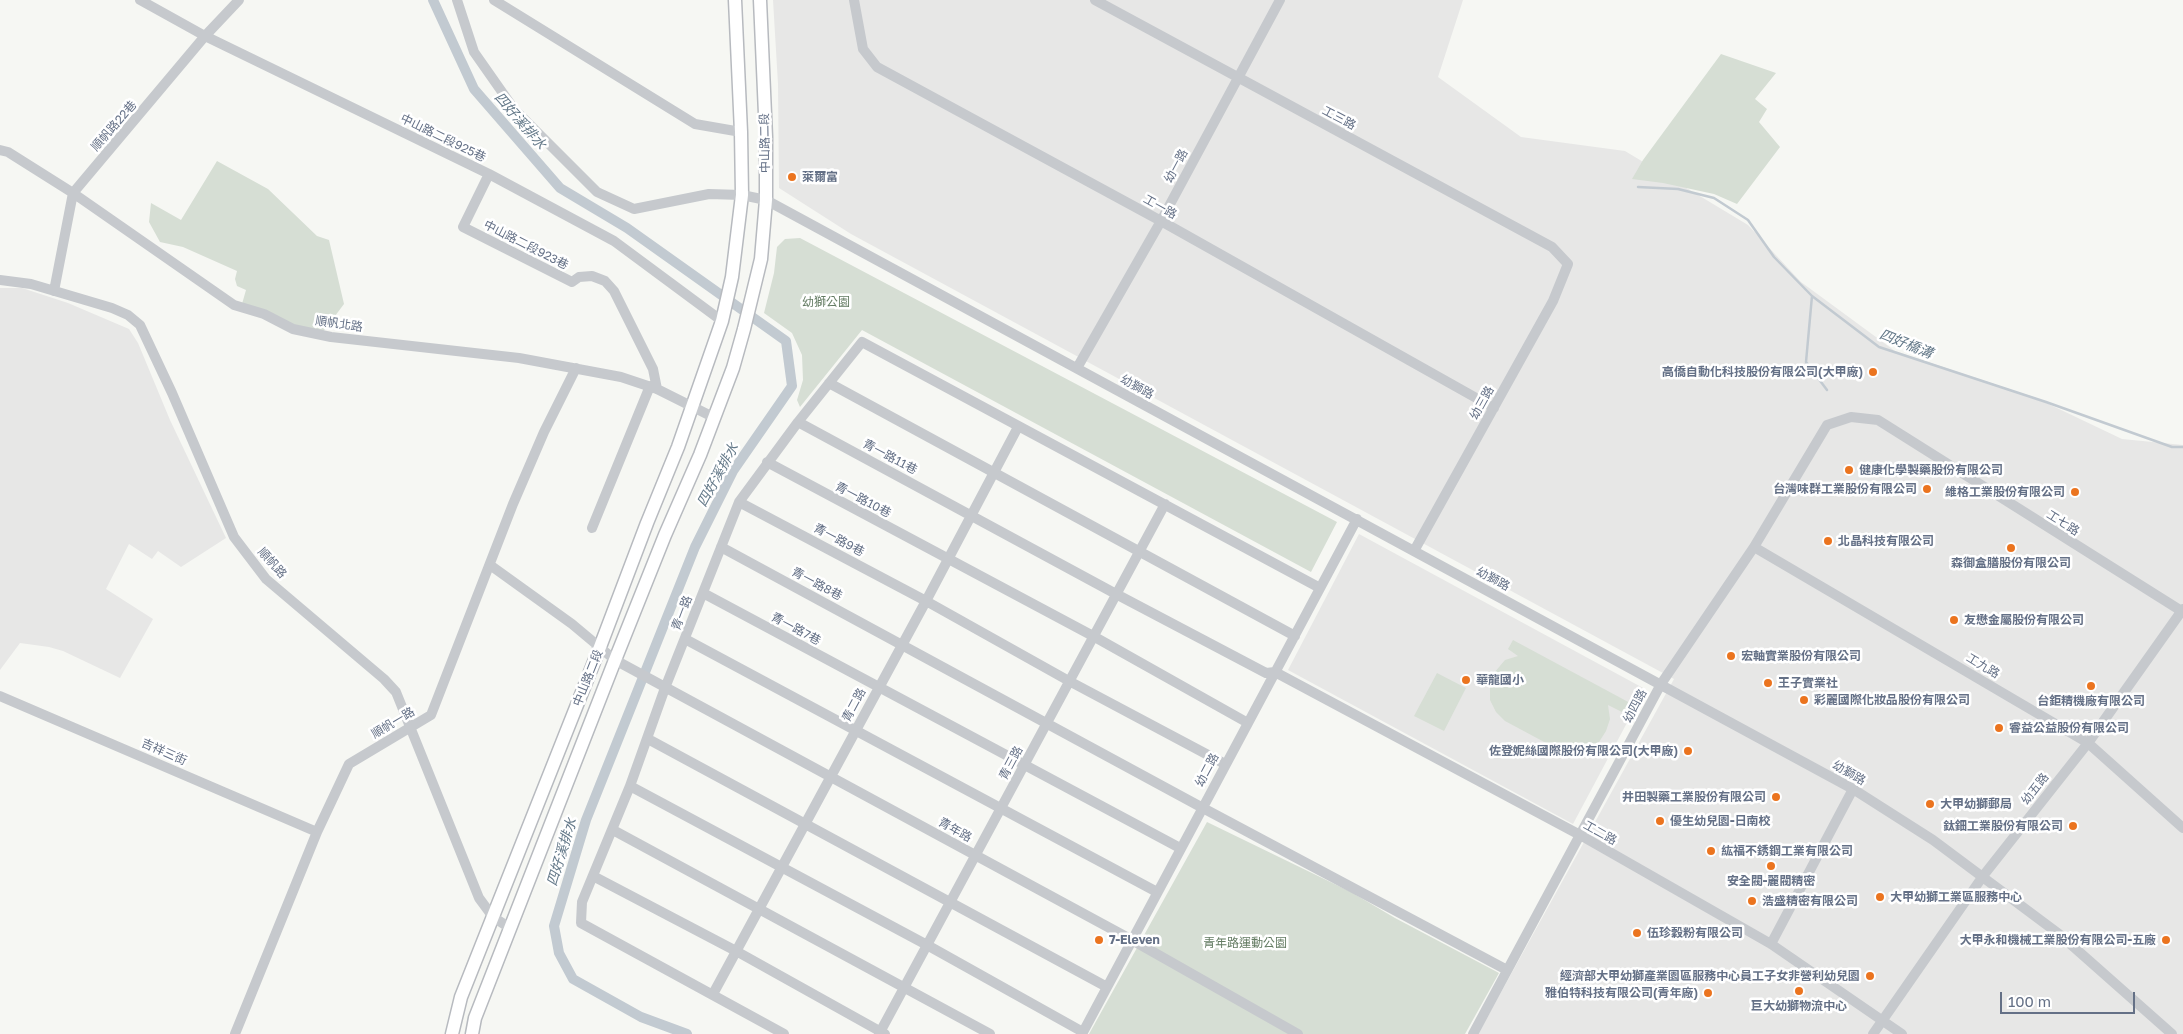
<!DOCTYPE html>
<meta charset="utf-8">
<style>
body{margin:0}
#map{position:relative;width:2183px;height:1034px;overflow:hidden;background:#f6f7f3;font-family:"Golos Text",sans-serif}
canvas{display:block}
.scale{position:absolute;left:2000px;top:992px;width:135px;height:22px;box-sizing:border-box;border:2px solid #647086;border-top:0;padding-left:6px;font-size:15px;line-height:18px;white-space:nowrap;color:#647086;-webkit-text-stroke:4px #fff;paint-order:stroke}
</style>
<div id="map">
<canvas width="2183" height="1034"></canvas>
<div class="scale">100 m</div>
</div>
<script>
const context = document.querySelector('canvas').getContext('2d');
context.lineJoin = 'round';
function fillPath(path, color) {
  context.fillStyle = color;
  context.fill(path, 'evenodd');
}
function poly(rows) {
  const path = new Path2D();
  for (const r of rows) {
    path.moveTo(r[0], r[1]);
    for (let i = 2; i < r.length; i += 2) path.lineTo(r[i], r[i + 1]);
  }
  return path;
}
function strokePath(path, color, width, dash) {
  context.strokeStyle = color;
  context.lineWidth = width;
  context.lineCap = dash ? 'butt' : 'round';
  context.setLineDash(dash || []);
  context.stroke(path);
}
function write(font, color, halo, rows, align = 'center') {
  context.font = font + ' "Golos Text","Noto Sans TC",sans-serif';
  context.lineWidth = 5;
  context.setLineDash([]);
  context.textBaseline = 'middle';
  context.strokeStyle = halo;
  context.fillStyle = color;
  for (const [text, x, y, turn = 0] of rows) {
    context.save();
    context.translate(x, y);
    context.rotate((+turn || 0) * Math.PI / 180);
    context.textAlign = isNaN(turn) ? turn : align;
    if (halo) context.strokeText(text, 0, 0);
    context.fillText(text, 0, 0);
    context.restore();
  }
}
const built = poly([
 [773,0,1463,0,1438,77,1521,137,1625,151,1748,225,1801,282,1895,351,2036,398,2122,439,2183,445,2183,1034,1478,1034,1674,679,851,234,779,188,778,84],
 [0,288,22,288,68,303,129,329,138,343,170,420,226,538,181,567,158,551,152,559,129,544,106,589,153,619,120,678,63,651,49,647,20,643,0,670],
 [1359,534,1645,689,1573,824,1288,670]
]);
const green = poly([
 [1721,54,1776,73,1755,99,1767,109,1759,122,1780,147,1737,204,1714,194,1663,183,1632,179,1643,160],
 [217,161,268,189,317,236,329,240,344,304,323,332,294,326,242,304,246,290,237,286,235,279,237,271,183,247,160,242,149,222,151,203,181,220],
 [800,238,1337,522,1311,572,862,330,800,407,797,400,803,380,802,355,792,333,764,313,774,273,777,247,785,239],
 [1513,640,1632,704,1626,714,1608,705,1610,719,1606,731,1599,742,1588,749,1576,752,1561,751,1505,721,1496,712,1490,700,1490,686,1494,673,1505,660,1518,656,1508,649],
 [1437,673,1466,688,1444,731,1414,716],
 [1207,822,1351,892,1395,918,1499,973,1465,1034,1089,1034]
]);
const stream = poly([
 [1638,187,1678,189,1714,198,1748,220,1774,257,1812,296,1879,347,2046,402,2172,447,2183,447],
 [1812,296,1806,362,1827,390]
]);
const canal = poly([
 [433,0,474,89,560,188,627,228,786,341,792,386,733,471,695,547,586,820,554,926,559,953,573,979,641,1017,687,1034]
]);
const minor = poly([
 [140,0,205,36,489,174,614,241,722,321],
 [457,0,474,52,514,109,597,192,634,209,709,194,742,195,766,200,1853,789,1933,840,2059,934,2172,1034],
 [494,0,695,124,741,132],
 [854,0,863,49,877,67,1161,221,1494,408],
 [1095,0,1552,247,1568,264,1553,301,1414,551],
 [0,150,8,152,73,193,234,305,264,314,293,329,331,337,519,358,621,377,657,389,715,418],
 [489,174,463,227,572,282,579,277,592,276,605,281,614,291,653,369,657,389],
 [0,280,31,284,112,308,128,315,140,325,172,393,234,537,266,579,384,679,396,692,479,898,493,917,510,928],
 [54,291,73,193,205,36,239,0],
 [1077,368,1161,221,1280,0],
 [829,383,1295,636],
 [798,422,1116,594,1266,673,1275,672,1580,835,1771,944,1902,1034],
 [767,462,1093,636,1248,723],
 [739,502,926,601,1069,681,1225,764],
 [592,528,650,386],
 [721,547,1201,807,1507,970],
 [1754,547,2088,743,2183,828],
 [490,565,572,624,615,660,1132,940,1298,1034],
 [703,593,1180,848],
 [685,639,1157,892],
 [0,696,317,832],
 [648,739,1107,987],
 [630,786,927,945,1083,1032],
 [613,830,990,1034],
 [593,876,736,951,885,1034],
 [1771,944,1853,789],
 [713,994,926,601,1018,427],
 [235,1034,317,832,349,764,431,715,513,504,544,432,576,368],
 [784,1034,581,923,582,902,630,786,665,688,739,502,798,422,862,342,1320,588],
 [879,1034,1165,504],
 [1082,1034,1357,519],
 [1473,1034,1661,684,1754,547,1827,425,1851,417,1878,420,2183,612],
 [1873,1034,1983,876,2088,743,2183,609]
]);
const major = poly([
 [452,1034,461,997,600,647,647,523,678,447,722,321,732,277,742,195,741,132,735,0],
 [472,1034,475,1018,615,660,665,535,700,455,733,368,744,329,761,259,766,200,766,137,760,0]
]);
const markers = [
 [792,177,5,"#eb741f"],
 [1873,372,5,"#eb741f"],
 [1849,470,5,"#eb741f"],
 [1927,489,5,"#eb741f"],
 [2075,492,5,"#eb741f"],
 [1828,541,5,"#eb741f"],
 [2011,548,5,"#eb741f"],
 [1954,620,5,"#eb741f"],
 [1731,656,5,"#eb741f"],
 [1466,680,5,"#eb741f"],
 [1768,683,5,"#eb741f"],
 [2091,686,5,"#eb741f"],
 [1804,700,5,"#eb741f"],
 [1999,728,5,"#eb741f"],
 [1688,751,5,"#eb741f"],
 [1776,797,5,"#eb741f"],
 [1930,804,5,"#eb741f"],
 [1660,821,5,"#eb741f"],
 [2073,826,5,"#eb741f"],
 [1711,851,5,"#eb741f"],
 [1771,866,5,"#eb741f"],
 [1880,897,5,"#eb741f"],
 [1752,901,5,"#eb741f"],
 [1637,933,5,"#eb741f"],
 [1099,940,5,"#eb741f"],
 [2166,940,5,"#eb741f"],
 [1870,976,5,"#eb741f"],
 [1799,991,5,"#eb741f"],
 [1708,993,5,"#eb741f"]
];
const streetNames = [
 ["工三路",1339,118,28],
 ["順帆路22巷",114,126,-49],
 ["中山路二段925巷",443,138,26],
 ["中山路二段",765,143,-91],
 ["幼一路",1176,166,-62],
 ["工一路",1160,207,29],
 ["中山路二段923巷",526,245,27],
 ["順帆北路",339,324,8],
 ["幼獅路",1137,387,29],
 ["幼三路",1482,403,-61],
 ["青一路11巷",890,457,28],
 ["青一路10巷",863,500,28],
 ["工七路",2063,523,32],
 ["青一路9巷",839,540,28],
 ["順帆路",272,563,48],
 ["幼獅路",1493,579,28],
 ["青一路8巷",817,584,28],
 ["青一路",682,613,-69],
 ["青一路7巷",796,629,28],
 ["工九路",1983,666,31],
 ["中山路二段",588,678,-68],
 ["青二路",854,705,-62],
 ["幼四路",1635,706,-62],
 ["順帆一路",393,723,-31],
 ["吉祥三街",164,752,24],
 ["青三路",1011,763,-62],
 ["幼二路",1207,770,-62],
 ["幼獅路",1849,773,30],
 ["幼五路",2035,789,-52],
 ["青年路",955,830,29],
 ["工二路",1600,833,29]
];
const poiNames = [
 ["萊爾富",802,177],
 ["高僑自動化科技股份有限公司(大甲廠)",1863,372,"right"],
 ["健康化學製藥股份有限公司",1859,470],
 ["台灣味群工業股份有限公司",1917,489,"right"],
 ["維格工業股份有限公司",2065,492,"right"],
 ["北晶科技有限公司",1838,541],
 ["森御盒膳股份有限公司",2011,563,"center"],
 ["友懋金屬股份有限公司",1964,620],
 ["宏軸實業股份有限公司",1741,656],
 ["華龍國小",1476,680],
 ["王子實業社",1778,683],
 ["彩麗國際化妝品股份有限公司",1814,700],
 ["台鉅精機廠有限公司",2091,701,"center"],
 ["睿益公益股份有限公司",2009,728],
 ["佐登妮絲國際股份有限公司(大甲廠)",1678,751,"right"],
 ["井田製藥工業股份有限公司",1766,797,"right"],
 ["大甲幼獅郵局",1940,804],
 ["優生幼兒園-日南校",1670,821],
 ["鈦鈿工業股份有限公司",2063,826,"right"],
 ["紘福不銹鋼工業有限公司",1721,851],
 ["安全閥-麗閥精密",1771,881,"center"],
 ["大甲幼獅工業區服務中心",1890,897],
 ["浩盛精密有限公司",1762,901],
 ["伍珍穀粉有限公司",1647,933],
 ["7-Eleven",1109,940],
 ["大甲永和機械工業股份有限公司-五廠",2156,940,"right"],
 ["經濟部大甲幼獅產業園區服務中心員工子女非營利幼兒園",1860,976,"right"],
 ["雅伯特科技有限公司(青年廠)",1698,993,"right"],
 ["巨大幼獅物流中心",1799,1006,"center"]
];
const parkNames = [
 ["幼獅公園",826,302],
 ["青年路運動公園",1245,943]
];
const waterNames = [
 ["四好溪排水",520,121,49],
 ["四好橋溝",1906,344,22],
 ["四好溪排水",718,475,-61],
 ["四好溪排水",562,852,-73]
];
fillPath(built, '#e7e7e6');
fillPath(green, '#d6ded4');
strokePath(stream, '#c2cad1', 2.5);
strokePath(canal, '#c2cad1', 10);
strokePath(major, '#b7babf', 15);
strokePath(minor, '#c6c9cd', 10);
strokePath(major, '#fff', 12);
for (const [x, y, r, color] of markers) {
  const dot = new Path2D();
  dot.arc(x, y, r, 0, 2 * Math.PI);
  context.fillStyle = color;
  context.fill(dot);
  strokePath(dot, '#fff', 2);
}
write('12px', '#647086', '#fff', streetNames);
write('bold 12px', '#647086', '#fff', poiNames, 'left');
write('12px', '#647c63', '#fff', parkNames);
write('italic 14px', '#647989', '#fff', waterNames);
</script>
